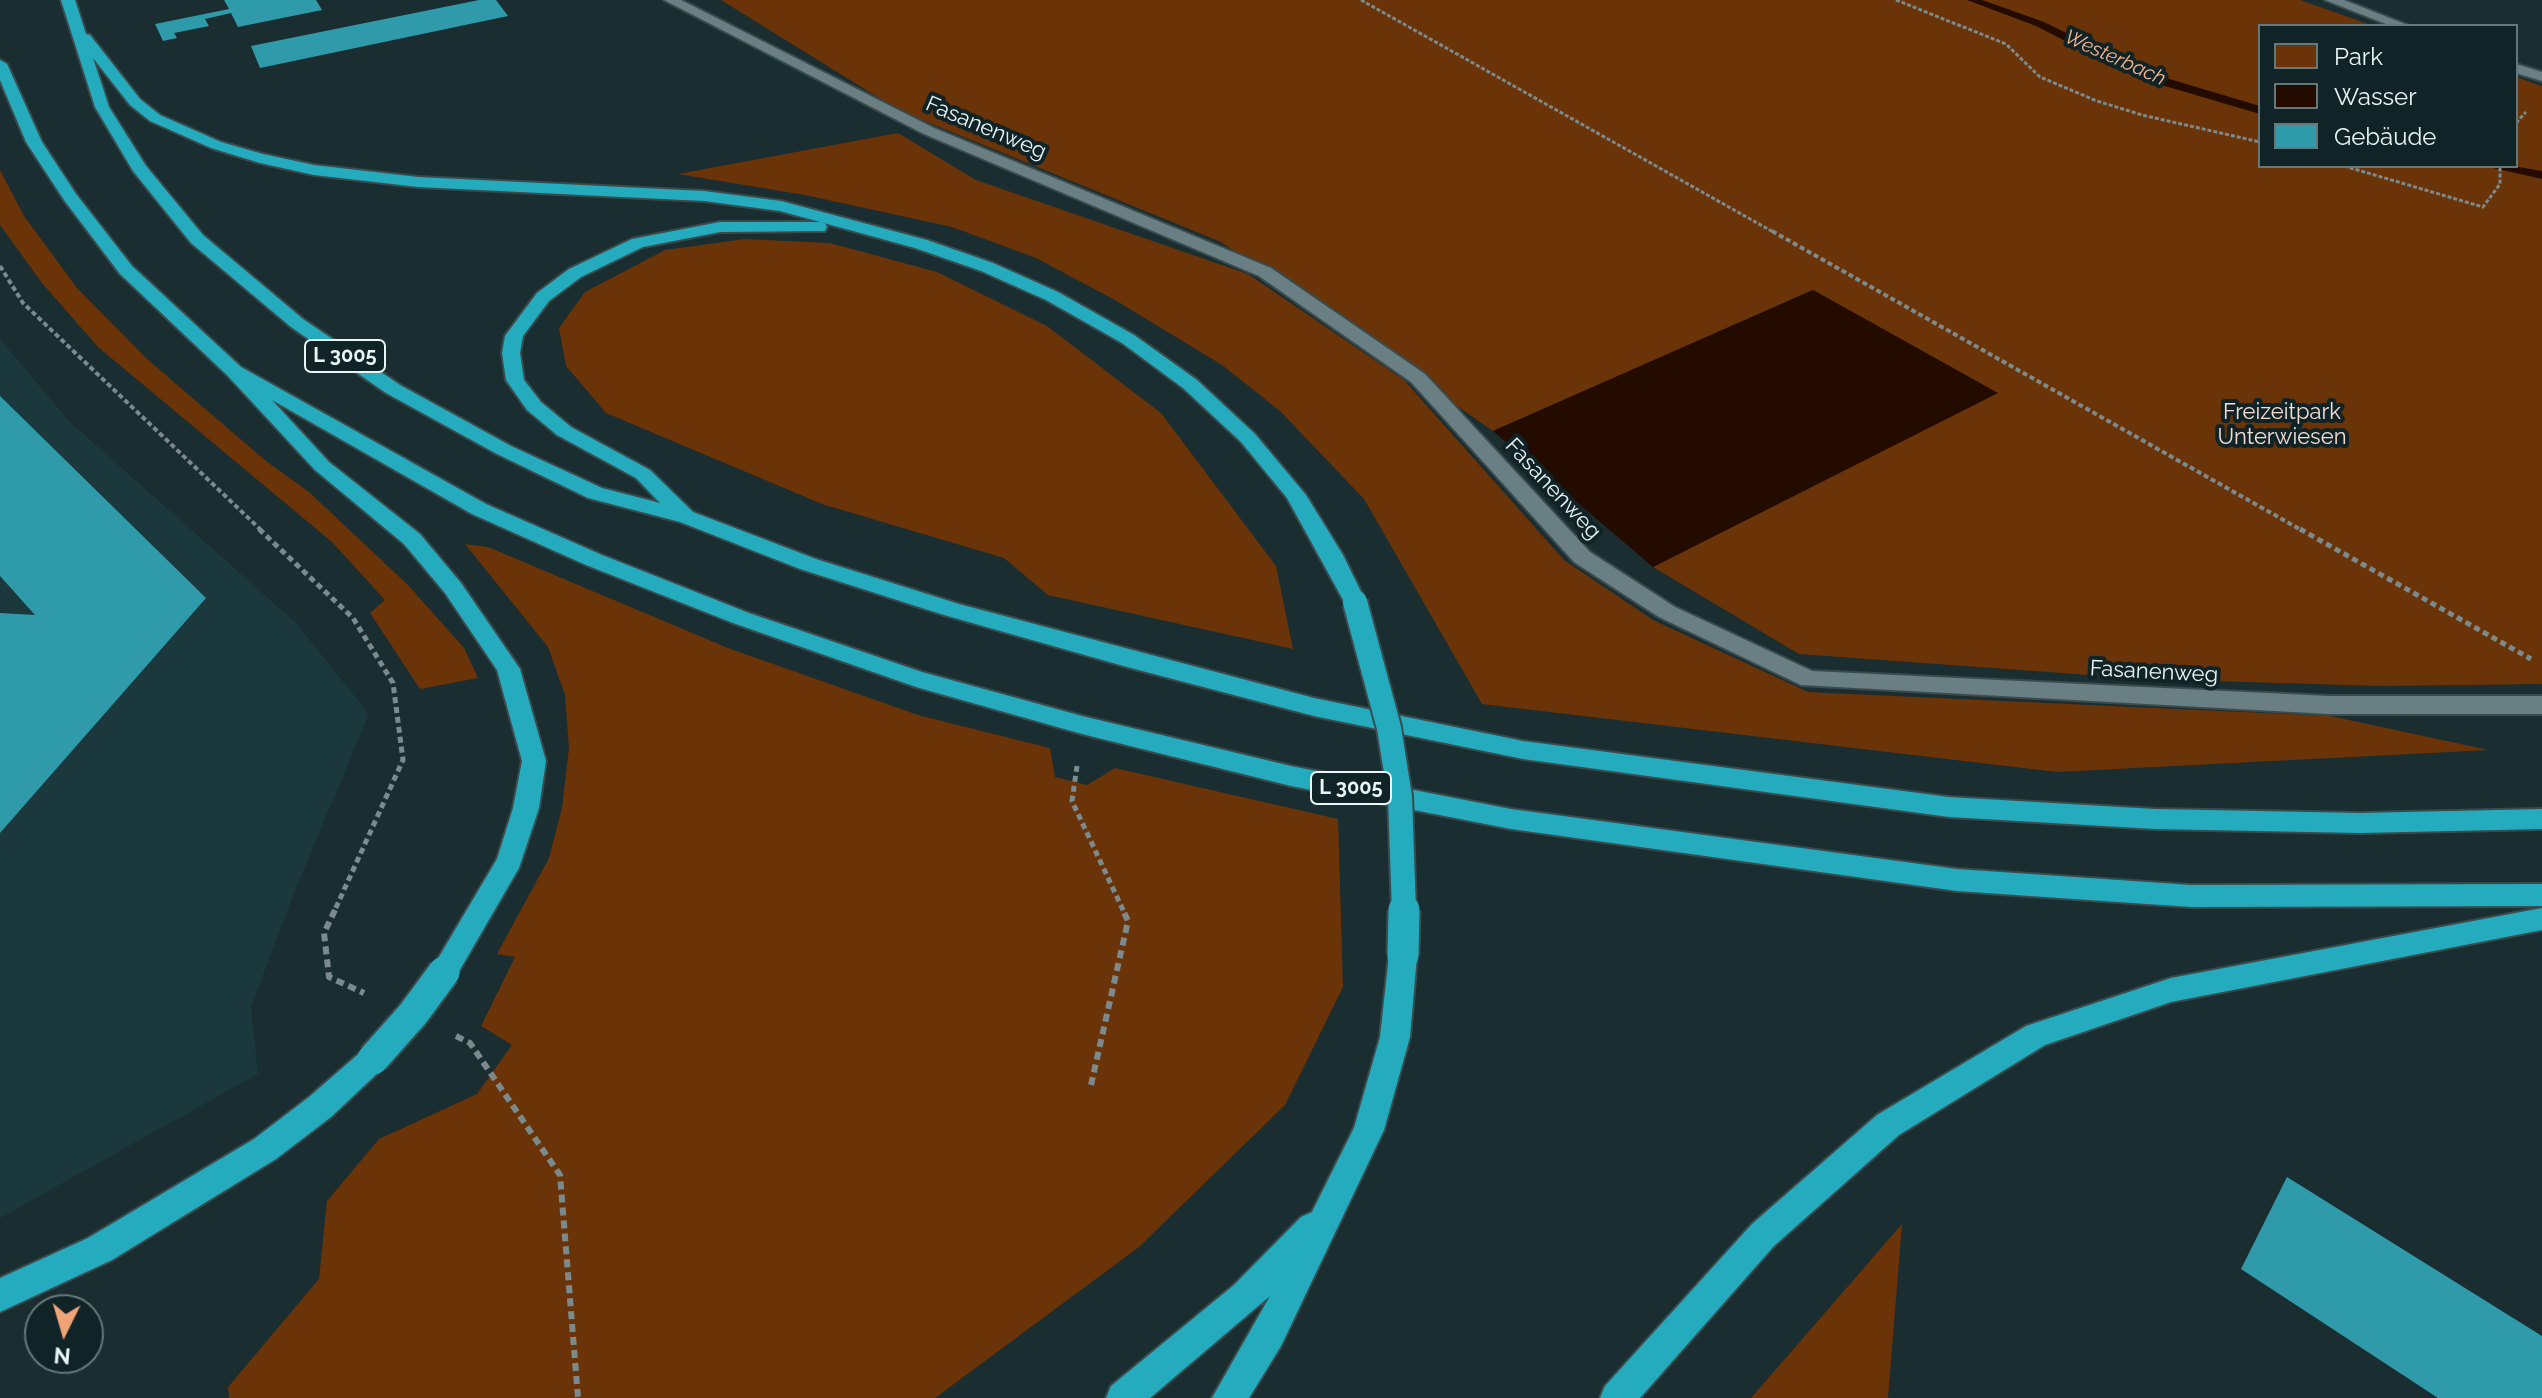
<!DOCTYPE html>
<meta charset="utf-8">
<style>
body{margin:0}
#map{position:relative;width:2542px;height:1398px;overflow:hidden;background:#1a2d30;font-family:Raleway,sans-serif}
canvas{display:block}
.legend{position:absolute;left:2258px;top:24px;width:260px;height:144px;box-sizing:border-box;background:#102326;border:2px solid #667779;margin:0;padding:10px 14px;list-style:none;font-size:24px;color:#e8f4f6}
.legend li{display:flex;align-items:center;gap:16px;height:40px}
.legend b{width:40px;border:2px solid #667779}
.north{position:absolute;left:24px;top:1294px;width:80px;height:80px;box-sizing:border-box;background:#102326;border:2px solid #667779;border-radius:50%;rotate:185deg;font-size:22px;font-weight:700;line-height:32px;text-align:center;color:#e8f4f6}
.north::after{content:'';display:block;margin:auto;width:28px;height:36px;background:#efa376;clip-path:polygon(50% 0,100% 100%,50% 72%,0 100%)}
</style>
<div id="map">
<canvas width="2542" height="1398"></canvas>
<ul class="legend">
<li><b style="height:22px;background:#6b3308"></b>Park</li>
<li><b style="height:22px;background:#230b00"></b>Wasser</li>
<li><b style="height:22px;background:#2f9baa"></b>Gebäude</li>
</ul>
<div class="north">N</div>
</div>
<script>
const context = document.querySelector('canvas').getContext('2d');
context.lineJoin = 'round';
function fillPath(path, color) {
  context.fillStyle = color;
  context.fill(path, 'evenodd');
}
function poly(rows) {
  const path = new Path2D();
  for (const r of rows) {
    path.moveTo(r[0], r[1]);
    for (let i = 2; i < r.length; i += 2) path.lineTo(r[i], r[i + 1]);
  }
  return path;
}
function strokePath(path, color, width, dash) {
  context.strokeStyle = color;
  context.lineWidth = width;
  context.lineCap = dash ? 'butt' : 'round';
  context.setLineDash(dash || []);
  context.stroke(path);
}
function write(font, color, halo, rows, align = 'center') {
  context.font = font + ' Raleway,sans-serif';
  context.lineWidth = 8;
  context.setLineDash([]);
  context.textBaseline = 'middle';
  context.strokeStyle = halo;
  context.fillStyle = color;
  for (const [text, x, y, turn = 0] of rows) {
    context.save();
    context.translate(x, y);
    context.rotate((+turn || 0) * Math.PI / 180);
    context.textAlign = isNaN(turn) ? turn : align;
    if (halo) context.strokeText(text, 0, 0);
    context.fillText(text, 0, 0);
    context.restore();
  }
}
const built = poly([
 [0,339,69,421,296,623,369,714,296,888,251,1007,258,1074,0,1218]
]);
const green = poly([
 [721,0,2300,0,2374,26,2260,26,2260,166,2516,166,2516,77,2542,86,2542,684,2381,686,2145,679,1799,654,1653,567,1997,393,1813,290,1493,431,1221,242,900,111],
 [898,133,976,180,1248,274,1404,380,1564,560,1653,620,1808,692,2330,716,2489,750,2057,772,1482,704,1364,499,1280,411,1222,365,1115,300,1036,258,952,227,805,195,678,174],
 [0,170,24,216,77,288,147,359,266,461,309,492,408,585,464,648,478,678,420,689,370,613,385,600,332,542,98,347,42,283,0,225],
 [745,239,830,243,937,272,1047,326,1161,413,1276,566,1293,649,1048,595,1004,558,822,504,606,413,566,366,559,328,585,292,665,250],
 [465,544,488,547,728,648,918,715,1050,748,1055,777,1087,785,1115,768,1338,819,1343,987,1285,1105,1139,1247,935,1398,229,1398,228,1387,319,1279,327,1201,379,1139,477,1094,512,1045,481,1026,515,957,497,954,549,858,562,808,569,748,565,695,548,647],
 [1902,1224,1888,1398,1751,1398]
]);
const water = poly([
 [1813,290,1998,393,1653,567,1493,431]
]);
const stream = poly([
 [1967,0,1982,0,2044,22,2146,72,2260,106,2260,114,2138,78,2036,26,1967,0],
 [2484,166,2513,166,2542,171,2542,179,2484,166]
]);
const building = poly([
 [224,0,316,0,322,10,238,27,231,13,205,19,209,26,174,33,177,38,163,41,155,24,229,9],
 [479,0,496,0,508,16,260,68,251,46],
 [0,396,206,598,0,833,0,613,35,615,0,576],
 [2287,1177,2542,1336,2542,1398,2438,1398,2241,1269]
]);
const pathFar3 = poly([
 [1361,0,1775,233],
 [1896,0,2006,44,2040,77,2097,101,2142,115,2260,142],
 [2516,123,2526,112],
 [2344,166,2483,207,2500,184,2500,166]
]);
const pathFar2 = poly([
 [1772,231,2303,531],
 [0,266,23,303,262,531]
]);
const pathFar1 = poly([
 [259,529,353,618,393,683,403,760,334,912],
 [2300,529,2531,659],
 [1077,766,1072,801,1124,912]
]);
const path = poly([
 [335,910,324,933,329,977,364,993],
 [456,1036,470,1043,560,1175,578,1398],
 [1091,1085,1128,921,1123,910]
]);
const lane = poly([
 [664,0,681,0,934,128,1271,268,1425,374,1590,552,1675,607,1812,671,2329,696,2542,696,2542,714,2329,714,1801,685,1659,617,1574,562,1411,382,1259,276,924,134,664,0],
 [2325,0,2344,0,2410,26,2391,26,2325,0],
 [2516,64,2542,72,2542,81,2516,73,2516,64]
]);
const highway = poly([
 [61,0,75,0,86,34,90,35,140,99,160,115,221,142,263,154,314,165,418,177,704,191,781,201,927,240,993,263,1058,292,1134,335,1197,380,1255,434,1306,495,1343,555,1366,602,1363,607,1355,610,1347,607,1287,498,1241,442,1183,388,1122,343,1046,300,981,271,915,248,780,211,704,201,418,187,314,175,260,163,211,148,150,121,130,105,93,58,109,107,146,166,203,235,303,319,400,385,511,446,602,488,660,503,636,478,557,435,527,410,506,380,502,353,505,336,537,293,569,269,632,239,720,222,819,222,825,223,827,227,825,231,720,232,643,247,581,277,549,301,523,336,520,353,524,380,541,402,571,427,650,470,693,512,816,559,959,604,1314,698,1523,741,1949,797,2155,809,2360,813,2542,809,2542,829,2360,833,2155,829,1949,817,1523,759,1314,716,1127,667,944,615,800,569,680,522,588,498,497,454,386,393,291,327,191,243,133,171,95,107,61,0],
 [0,60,7,64,42,142,76,194,132,266,241,367,486,504,602,555,749,613,922,672,1082,716,1291,766,1511,809,1957,869,2191,885,2542,884,2542,906,2191,907,1957,891,1511,829,1291,786,1082,734,916,687,733,623,586,565,472,514,272,400,329,462,420,534,461,583,520,669,546,761,539,808,519,868,454,980,444,984,434,980,430,972,497,859,513,808,522,761,497,670,445,593,404,544,315,470,227,375,120,274,64,200,26,142,0,80,0,60],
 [2542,908,2542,930,2171,1002,2045,1045,1899,1135,1774,1246,1640,1398,1600,1398,1605,1386,1752,1224,1877,1115,2026,1026,2171,978,2542,908],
 [1403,943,1413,947,1417,955,1410,1037,1384,1130,1281,1346,1249,1398,1212,1398,1270,1296,1150,1398,1106,1398,1111,1386,1234,1285,1301,1217,1312,1212,1354,1128,1380,1037,1389,955,1393,947,1403,943],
 [373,1046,383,1050,388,1059,383,1068,331,1117,276,1159,112,1260,0,1312,0,1278,88,1238,254,1139,309,1097,363,1050,373,1046]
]);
const highwayBridgeFar1 = poly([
 [1355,602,1389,728,1400,797,1404,912]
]);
const highwayBridge = poly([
 [1403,955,1404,910],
 [373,1059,413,1014,444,972]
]);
const farWaternames = [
 ["Westerbach",2115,58,24]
];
const shields = [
 [345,356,80],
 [1351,788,80]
];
const shieldNames = [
 ["L 3005",345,356],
 ["L 3005",1351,788]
];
const streetNames = [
 ["Fasanenweg",986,128,23],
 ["Fasanenweg",1553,489,47],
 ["Fasanenweg",2154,672,3]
];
const parkNames = [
 ["Freizeitpark",2282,412],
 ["Unterwiesen",2282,437]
];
fillPath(built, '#1b383d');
fillPath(green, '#6b3308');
fillPath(water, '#230b00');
fillPath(stream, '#230b00');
fillPath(building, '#2f9baa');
strokePath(lane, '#3a4b4d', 4);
strokePath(highway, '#3a4b4d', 4);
strokePath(pathFar3, '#7b8b8d', 3, [4, 2]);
strokePath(pathFar2, '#7b8b8d', 4, [5, 3]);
strokePath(pathFar1, '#7b8b8d', 5, [6, 4]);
strokePath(path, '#7b8b8d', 6, [8, 5]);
fillPath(lane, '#6a7f83');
fillPath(highway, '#24acbe');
strokePath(highwayBridgeFar1, '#3a4b4d', 28, []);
strokePath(highwayBridge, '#3a4b4d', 35, []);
strokePath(highwayBridgeFar1, '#24acbe', 24);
strokePath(highwayBridge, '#24acbe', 31);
write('italic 20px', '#f6b690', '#102326', farWaternames);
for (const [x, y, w] of shields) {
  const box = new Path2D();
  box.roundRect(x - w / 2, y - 16, w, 32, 6);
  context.fillStyle = '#102326';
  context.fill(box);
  strokePath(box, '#e8f4f6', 2);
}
write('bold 20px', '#e8f4f6', null, shieldNames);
write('22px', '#e8f4f6', '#102326', streetNames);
write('22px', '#f4ddd1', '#102326', parkNames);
</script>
